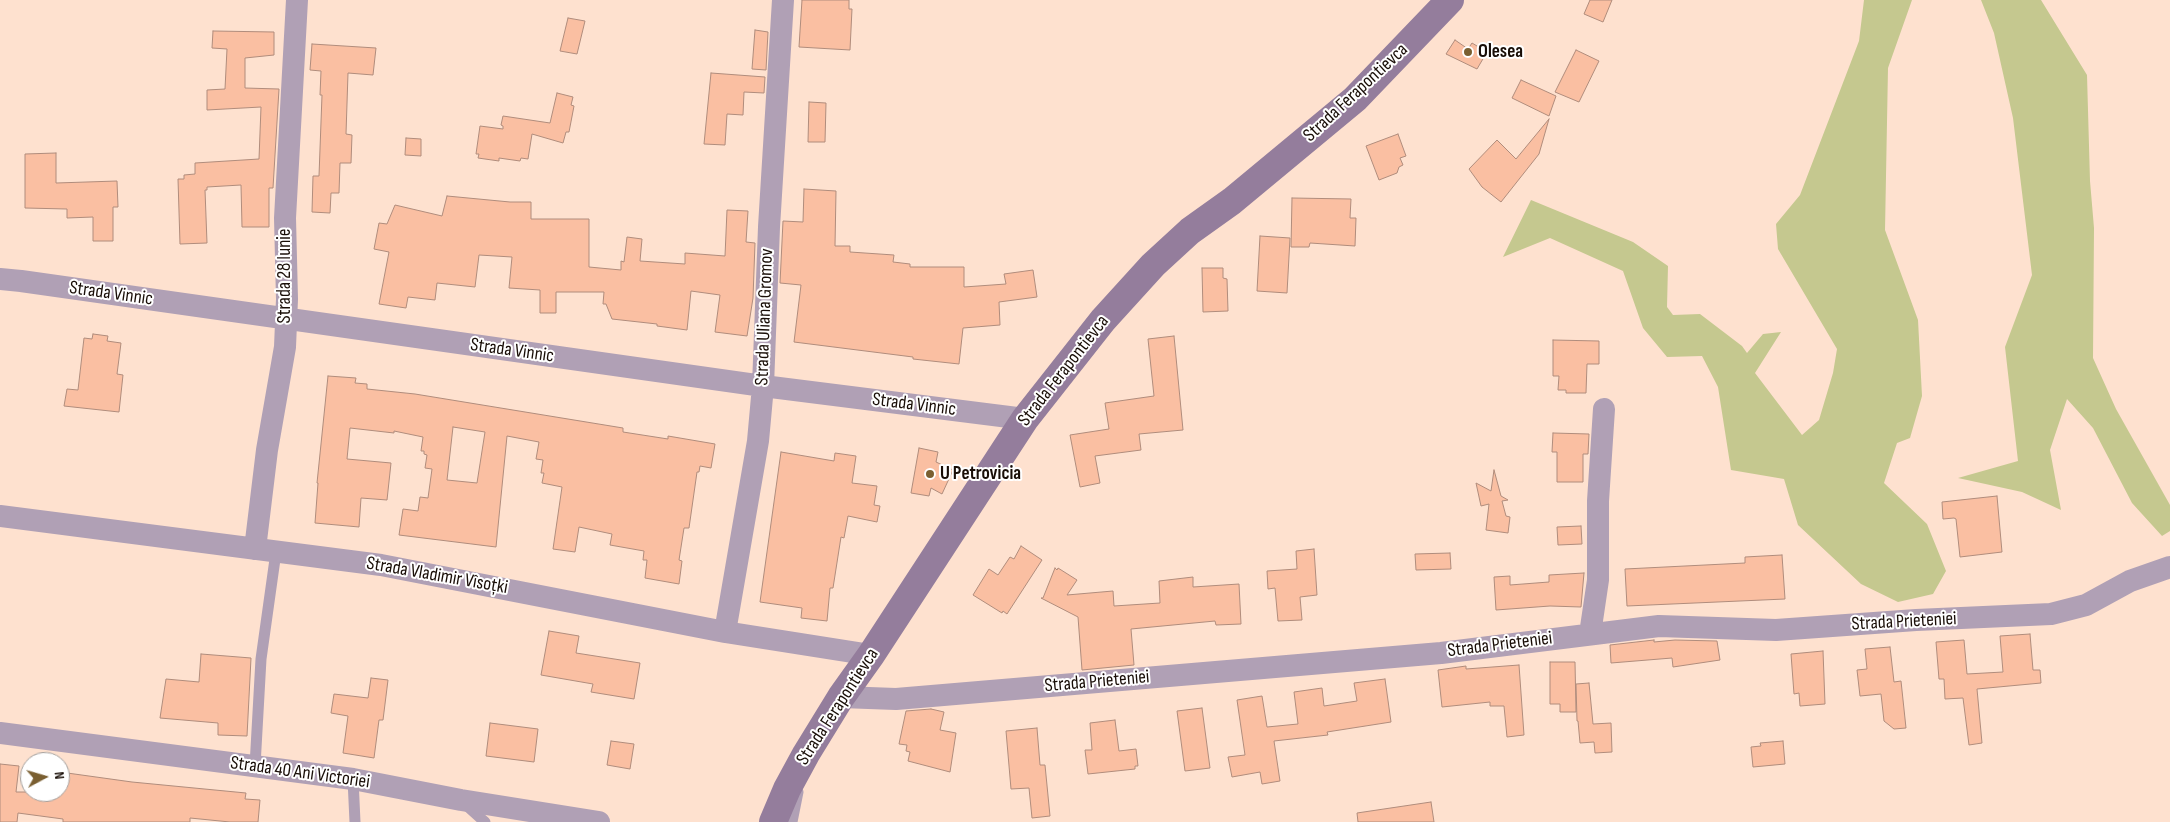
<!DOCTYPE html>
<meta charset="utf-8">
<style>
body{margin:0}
#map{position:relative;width:2170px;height:822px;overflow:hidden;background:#fee1cf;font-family:"Sofia Sans Condensed",sans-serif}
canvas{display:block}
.north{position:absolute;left:20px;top:752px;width:50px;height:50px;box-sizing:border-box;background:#fff;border:1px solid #a39f9c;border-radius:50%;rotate:84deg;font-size:14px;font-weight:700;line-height:20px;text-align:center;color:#190e07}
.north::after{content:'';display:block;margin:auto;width:18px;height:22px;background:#7a5f31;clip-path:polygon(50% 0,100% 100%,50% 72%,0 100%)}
</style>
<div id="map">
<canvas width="2170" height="822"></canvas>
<div class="north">N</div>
</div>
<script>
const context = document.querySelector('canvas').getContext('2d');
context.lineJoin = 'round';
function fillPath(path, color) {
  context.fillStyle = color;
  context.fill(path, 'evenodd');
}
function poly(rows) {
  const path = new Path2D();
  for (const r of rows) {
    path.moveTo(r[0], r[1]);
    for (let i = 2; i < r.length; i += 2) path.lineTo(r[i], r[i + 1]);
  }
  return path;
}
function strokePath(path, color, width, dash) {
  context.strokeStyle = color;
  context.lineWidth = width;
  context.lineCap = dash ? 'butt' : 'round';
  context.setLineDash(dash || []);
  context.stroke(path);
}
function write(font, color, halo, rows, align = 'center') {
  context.font = font + ' "Sofia Sans Condensed",sans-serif';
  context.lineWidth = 4;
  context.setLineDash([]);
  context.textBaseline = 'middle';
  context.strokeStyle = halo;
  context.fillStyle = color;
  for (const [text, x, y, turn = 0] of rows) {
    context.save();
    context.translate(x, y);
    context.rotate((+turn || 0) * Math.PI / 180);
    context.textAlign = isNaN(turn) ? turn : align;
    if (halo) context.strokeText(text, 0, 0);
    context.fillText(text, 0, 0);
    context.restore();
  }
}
const green = poly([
 [1864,0,1912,0,1888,68,1885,230,1918,320,1922,396,1910,438,1897,443,1884,483,1927,524,1946,571,1933,594,1898,602,1861,584,1798,525,1784,479,1731,470,1718,387,1702,356,1667,357,1643,328,1623,271,1550,238,1503,257,1531,200,1633,242,1668,266,1667,307,1673,315,1700,314,1742,346,1747,353,1763,334,1781,332,1755,373,1802,435,1819,420,1833,373,1837,349,1778,249,1776,224,1800,195,1859,41],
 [1981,0,2041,0,2087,75,2090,181,2094,228,2093,358,2116,409,2170,505,2170,531,2162,536,2132,503,2093,428,2067,399,2050,450,2061,510,2022,492,1958,478,2018,461,2005,347,2032,275,2013,118,1994,33]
]);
const building = poly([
 [802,0,849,0,849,9,852,9,850,50,799,47,802,0],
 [1590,0,1612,0,1603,22,1584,14,1590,0],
 [568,18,585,21,577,54,560,51,568,18],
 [755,30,768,32,766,70,752,69,755,30],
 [213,31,274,32,274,55,245,58,245,88,279,89,273,188,269,188,269,227,242,227,241,185,207,187,207,190,205,190,207,243,180,244,178,179,184,179,184,175,195,174,195,163,259,159,261,107,207,110,207,90,225,89,227,49,212,48,213,31],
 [1455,40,1468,49,1472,43,1487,52,1477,69,1446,54,1455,40],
 [312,44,376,48,373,75,348,73,346,134,352,135,351,163,340,163,339,193,331,193,330,213,312,212,313,176,319,176,322,95,320,95,321,71,310,70,312,44],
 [1576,50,1599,61,1579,102,1555,92,1576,50],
 [711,73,765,77,764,93,744,92,743,115,727,114,725,145,704,144,711,73],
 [1521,80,1556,96,1549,116,1512,98,1521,80],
 [557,93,573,97,571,105,574,106,569,132,566,132,563,143,532,134,528,159,521,158,520,161,499,158,499,161,478,158,479,154,476,154,480,126,503,129,503,126,501,125,503,116,550,123,557,93],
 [809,102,826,103,825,142,808,142,809,102],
 [1549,119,1539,154,1501,202,1482,187,1469,169,1497,140,1516,159,1549,119],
 [1398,134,1406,156,1400,158,1403,165,1399,167,1397,173,1379,180,1366,146,1398,134],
 [406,138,421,139,421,156,405,155,406,138],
 [56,153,56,183,117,181,118,207,113,207,113,241,93,241,93,217,67,218,67,209,25,208,25,154,56,153],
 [804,189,836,191,835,246,850,246,850,252,894,255,893,262,910,264,910,267,964,267,964,287,1006,284,1004,274,1033,270,1037,297,999,302,1000,325,963,328,959,364,913,359,913,357,794,342,801,285,780,283,783,221,803,222,804,189],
 [447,196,510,202,531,202,531,219,589,219,589,267,621,270,621,261,624,262,627,237,642,239,640,261,685,264,685,253,725,256,727,210,748,211,746,242,755,243,753,298,747,336,715,332,720,295,691,291,687,330,657,326,657,324,612,319,606,304,603,304,604,292,556,292,556,313,540,313,540,290,509,288,512,257,479,255,475,287,437,283,435,300,408,297,406,308,379,304,389,252,374,249,379,223,387,224,395,205,442,216,447,196],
 [1292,198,1351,199,1350,218,1356,218,1355,246,1310,243,1309,247,1291,247,1292,198],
 [1260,236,1290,238,1287,293,1257,291,1260,236],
 [1202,268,1223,268,1223,278,1227,279,1228,311,1203,312,1202,268],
 [93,334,108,336,107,341,121,343,117,374,123,375,119,412,64,406,67,389,78,390,84,338,92,339,93,334],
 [1174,336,1183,430,1139,434,1141,450,1095,456,1100,483,1080,487,1070,435,1109,429,1105,403,1154,396,1148,339,1174,336],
 [1553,340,1599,341,1599,364,1587,364,1586,393,1566,393,1566,390,1558,390,1559,376,1553,376,1553,340],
 [328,376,356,378,355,383,367,384,367,389,415,394,623,428,623,432,668,439,668,436,715,444,711,468,700,466,699,472,697,472,689,528,684,528,679,560,682,561,679,584,645,578,647,560,643,560,644,551,610,545,612,534,579,527,575,552,553,549,562,487,542,483,544,473,541,473,543,460,536,459,539,442,507,436,496,547,399,535,403,509,418,511,420,497,428,498,432,469,425,468,427,455,424,454,424,451,421,451,423,437,394,431,394,433,350,428,347,459,391,463,387,500,361,498,359,527,315,523,318,483,317,483,328,376],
 [453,427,485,432,477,483,447,480,453,427],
 [1553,433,1589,434,1588,454,1583,454,1583,482,1557,482,1557,452,1552,452,1553,433],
 [919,448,938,452,936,462,953,470,942,494,931,488,929,496,911,493,919,448],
 [781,452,834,461,835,453,856,456,852,483,877,486,874,505,880,506,877,522,848,516,844,538,841,537,833,588,830,588,827,621,801,618,802,608,760,602,781,452],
 [1494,470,1501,496,1508,500,1502,501,1506,516,1510,517,1508,533,1486,530,1489,504,1481,506,1476,483,1491,491,1494,470],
 [1997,496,2002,552,1960,557,1956,519,1954,518,1943,519,1942,502,1997,496],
 [1581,526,1582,544,1558,545,1557,527,1581,526],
 [1021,546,1042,560,1007,614,1003,611,1002,613,973,595,989,569,998,575,1010,557,1014,559,1021,546],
 [1314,549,1317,595,1300,597,1302,620,1278,621,1275,588,1268,589,1267,571,1297,569,1296,551,1314,549],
 [1450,553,1451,569,1416,570,1415,554,1450,553],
 [1782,555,1785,599,1627,606,1625,569,1745,563,1745,557,1782,555],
 [1055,568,1057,570,1058,568,1077,580,1067,595,1113,591,1114,606,1160,603,1159,581,1193,577,1193,587,1239,584,1241,624,1216,625,1215,621,1131,629,1134,665,1082,670,1078,617,1041,598,1043,598,1055,568],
 [1584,573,1581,607,1550,606,1496,610,1494,577,1510,576,1510,585,1549,582,1549,575,1584,573],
 [549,631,579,636,576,653,640,663,634,699,591,692,593,684,541,675,549,631],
 [2030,634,2033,670,2040,670,2041,683,1977,689,1982,743,1969,745,1963,698,1945,699,1944,679,1939,679,1936,642,1964,640,1967,674,2003,672,2000,636,2030,634],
 [1654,640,1654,642,1675,640,1717,641,1720,660,1673,667,1672,658,1611,663,1610,645,1654,640],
 [1890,647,1894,682,1901,681,1906,728,1894,729,1884,721,1881,694,1860,696,1857,670,1867,669,1865,649,1890,647],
 [1823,651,1825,704,1800,706,1799,693,1794,694,1791,654,1823,651],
 [201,654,251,658,247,736,218,735,218,723,160,718,166,679,199,682,201,654],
 [1550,662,1575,662,1576,712,1560,712,1560,704,1550,704,1550,662],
 [1519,665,1524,735,1507,737,1504,706,1490,706,1490,702,1442,707,1438,670,1466,666,1466,669,1519,665],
 [371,678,388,680,383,720,379,720,374,758,343,753,348,716,331,713,334,694,368,698,371,678],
 [1385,679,1391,722,1327,732,1328,735,1274,741,1280,781,1262,784,1260,772,1232,777,1228,757,1245,755,1237,700,1262,696,1267,727,1298,724,1294,692,1322,688,1324,706,1357,701,1354,683,1385,679],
 [1589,683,1593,724,1611,723,1612,752,1595,753,1594,742,1580,743,1578,721,1577,721,1576,684,1589,683],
 [1202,708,1210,768,1185,771,1177,711,1202,708],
 [931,709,944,712,940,730,956,733,950,772,908,761,910,752,906,751,907,745,899,744,906,711,931,709],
 [1115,720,1119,751,1136,749,1138,766,1135,766,1135,769,1088,774,1085,750,1092,750,1090,723,1115,720],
 [490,723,538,729,534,762,486,756,490,723],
 [1037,728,1040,765,1045,765,1050,816,1032,818,1029,788,1011,789,1006,731,1037,728],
 [611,741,634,744,630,769,607,765,611,741],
 [1783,741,1785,764,1753,767,1751,747,1761,746,1760,743,1783,741],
 [0,764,19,766,16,792,60,792,60,772,132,782,246,793,245,799,260,800,258,822,230,822,190,818,190,822,63,822,63,819,18,813,17,822,0,822,0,764],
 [1431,802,1434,822,1358,822,1357,813,1431,802]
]);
const lane = poly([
 [255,766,261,659,276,552],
 [353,779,355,822],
 [466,805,485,822],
 [792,822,798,792]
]);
const street = poly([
 [0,279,21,281,763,386,1025,419],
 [0,516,381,565,725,632,871,655],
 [255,549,267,450,285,347,287,299,285,218,297,0],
 [725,632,758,441,763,386,769,227,783,0],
 [1590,634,1598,580,1598,501,1604,409],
 [841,697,896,699,1441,653,1659,626,1776,630,1916,620,2051,614,2086,605,2130,581,2170,567],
 [0,733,353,779,461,800,599,822]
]);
const secondary = poly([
 [773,822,787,789,806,754,841,697,871,655,1025,419,1103,320,1153,265,1190,231,1232,201,1355,99,1450,0]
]);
const markers = [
 [1468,52,5,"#7a5f31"],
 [930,474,5,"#7a5f31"]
];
const poiNames = [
 ["Olesea",1478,52],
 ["U Petrovicia",940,474]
];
const streetNames = [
 ["Strada Ferapontievca",1356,93,-43],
 ["Strada 28 Iunie",285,276,-90],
 ["Strada Vinnic",111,294,8],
 ["Strada Uliana Gromov",765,317,-88],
 ["Strada Vinnic",512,351,8],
 ["Strada Ferapontievca",1064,371,-52],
 ["Strada Vinnic",914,405,7],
 ["Strada Vladimir Vîsoțki",437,576,10],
 ["Strada Prieteniei",1904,622,-3],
 ["Strada Prieteniei",1500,645,-7],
 ["Strada Prieteniei",1097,682,-5],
 ["Strada Ferapontievca",838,707,-57],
 ["Strada 40 Ani Victoriei",300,773,8]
];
fillPath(green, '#c5c88f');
fillPath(building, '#fabfa2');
strokePath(building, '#b08c7c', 1);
strokePath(lane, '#b0a0b5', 11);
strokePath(street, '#b0a0b5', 22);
strokePath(secondary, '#947d9c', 28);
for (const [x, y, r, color] of markers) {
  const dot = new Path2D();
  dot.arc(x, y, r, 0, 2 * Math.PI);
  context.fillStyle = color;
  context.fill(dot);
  strokePath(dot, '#fff', 2);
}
write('bold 19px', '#190e07', '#fff', poiNames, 'left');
write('19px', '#190e07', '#fff', streetNames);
</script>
